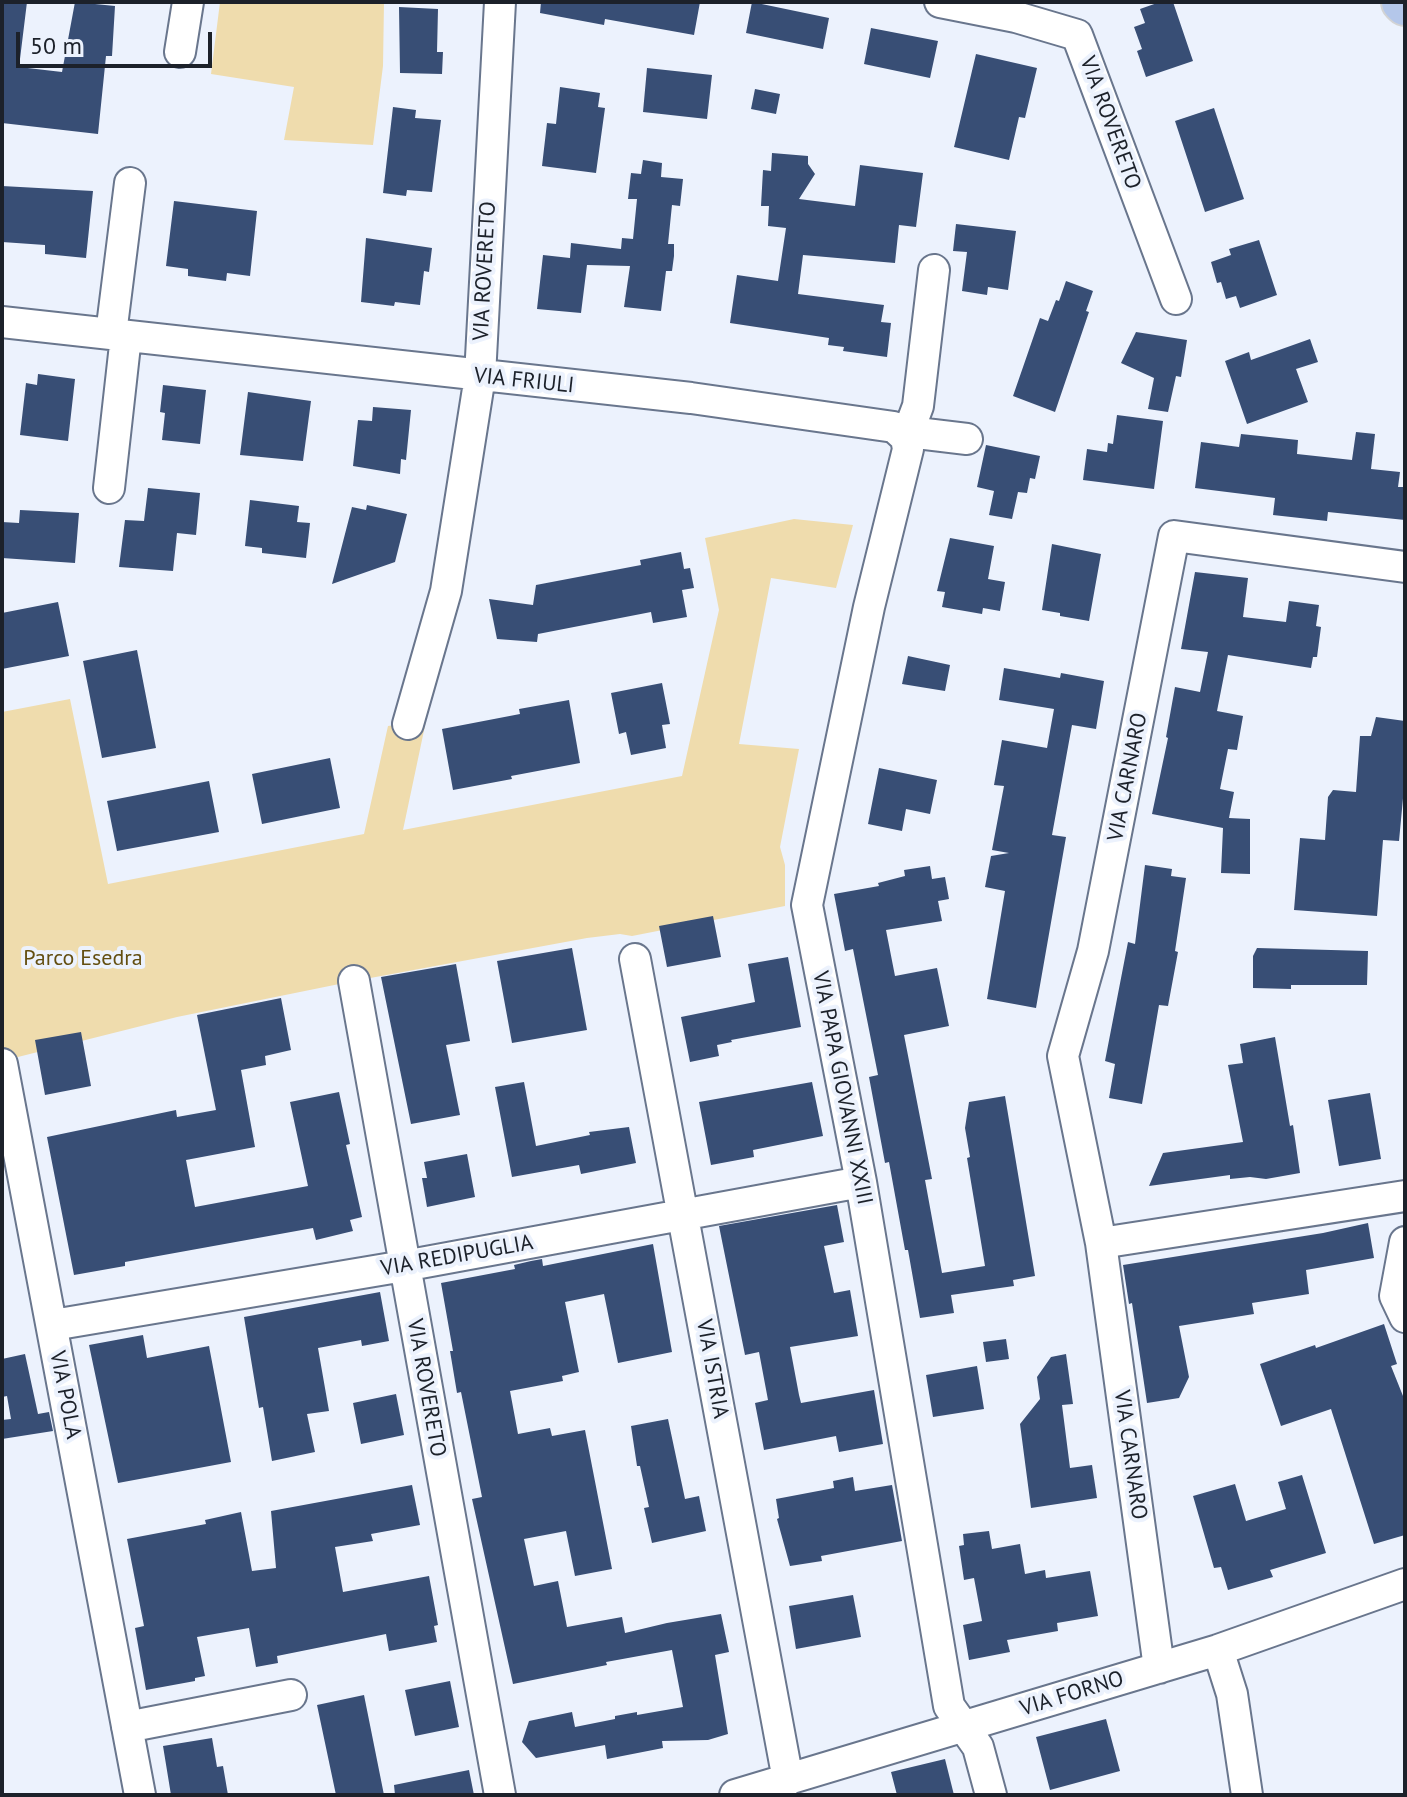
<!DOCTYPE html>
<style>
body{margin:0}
#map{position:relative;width:1407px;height:1797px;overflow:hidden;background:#ecf2fd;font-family:"PT Sans",sans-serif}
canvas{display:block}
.frame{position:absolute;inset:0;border:4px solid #1c212a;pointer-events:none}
.scale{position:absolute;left:16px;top:32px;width:196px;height:36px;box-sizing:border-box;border:4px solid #1c212a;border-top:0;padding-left:10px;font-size:24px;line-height:28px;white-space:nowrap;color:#1c212a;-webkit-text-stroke:6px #ecf2fd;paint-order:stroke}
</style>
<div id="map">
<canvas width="1407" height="1797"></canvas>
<div class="frame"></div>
<div class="scale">50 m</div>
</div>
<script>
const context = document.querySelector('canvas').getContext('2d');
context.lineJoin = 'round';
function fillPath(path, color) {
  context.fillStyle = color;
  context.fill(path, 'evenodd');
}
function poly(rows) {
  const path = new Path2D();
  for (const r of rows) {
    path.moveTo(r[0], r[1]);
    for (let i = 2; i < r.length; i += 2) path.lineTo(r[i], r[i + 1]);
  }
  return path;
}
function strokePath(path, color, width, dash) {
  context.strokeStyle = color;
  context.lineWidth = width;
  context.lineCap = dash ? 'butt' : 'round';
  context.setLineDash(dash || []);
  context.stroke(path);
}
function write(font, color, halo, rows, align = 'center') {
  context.font = font + ' "PT Sans",sans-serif';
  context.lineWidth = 8;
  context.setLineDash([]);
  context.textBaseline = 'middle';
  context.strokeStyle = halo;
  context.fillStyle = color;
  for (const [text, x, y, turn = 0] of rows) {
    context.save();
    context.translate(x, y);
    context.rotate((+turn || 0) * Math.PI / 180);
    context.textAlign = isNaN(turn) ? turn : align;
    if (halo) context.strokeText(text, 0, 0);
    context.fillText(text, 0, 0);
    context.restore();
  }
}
const green = poly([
 [220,2,384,2,383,66,373,145,284,140,294,87,211,74],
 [794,519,853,525,836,588,771,578,739,744,799,749,780,847,785,865,785,906,632,936,620,934,587,938,354,981,177,1017,2,1061,2,712,70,699,108,884,364,834,388,726,426,721,403,830,682,776,719,610,705,538]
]);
const building = poly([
 [2,2,27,2,19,67,62,72,75,2,115,6,112,56,106,56,98,134,2,123],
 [541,2,700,2,694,35,605,19,604,25,540,13],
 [752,2,829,18,823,49,746,33],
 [1160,2,1173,2,1193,61,1146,77,1137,51,1142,49,1134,27,1145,23,1140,9],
 [399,7,438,9,437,52,443,52,442,74,400,73],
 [871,28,938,41,930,78,864,64],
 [976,54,1037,68,1025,118,1019,117,1009,160,954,147],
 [647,68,712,75,707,119,643,112],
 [560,87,600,93,598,107,605,108,596,173,542,166,547,123,556,124],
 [755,89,780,94,776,114,751,109],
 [393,107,416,110,415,118,441,120,432,192,407,190,406,196,383,193],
 [1214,108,1244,199,1205,212,1175,121],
 [772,153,808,156,808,164,815,174,799,199,855,206,860,165,923,173,916,227,899,225,895,263,803,255,798,294,884,305,881,322,891,323,887,357,843,351,844,347,828,345,829,338,730,323,737,275,778,281,786,228,768,226,769,206,761,206,763,170,771,171],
 [643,160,662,163,661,177,683,179,680,206,672,205,668,244,674,244,674,256,672,271,666,271,661,311,624,307,630,266,587,265,581,313,537,309,543,255,570,258,571,243,621,249,622,238,633,239,637,199,628,199,631,173,641,174],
 [2,186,93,191,86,258,45,254,45,245,2,242],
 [174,201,257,211,250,276,227,273,226,281,188,276,188,269,166,266],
 [956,224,1016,231,1008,290,988,287,987,295,962,291,967,252,953,251],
 [366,238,432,248,429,272,424,271,420,305,395,302,394,306,361,302],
 [1259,240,1277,295,1240,308,1236,296,1226,299,1221,282,1217,283,1211,262,1231,255,1229,249],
 [1066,281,1093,291,1086,311,1089,312,1055,412,1013,396,1040,318,1048,321,1056,300,1059,301],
 [1136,332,1187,340,1181,377,1176,376,1168,412,1148,409,1154,378,1121,363],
 [1310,339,1318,362,1296,369,1308,402,1247,424,1225,361,1249,352,1251,360],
 [38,374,75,379,68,441,20,435,26,383,37,385],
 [163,385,206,390,200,444,162,440,165,413,160,412],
 [248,392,311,401,303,461,240,455],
 [373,407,411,410,406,460,401,459,400,474,353,466,358,420,372,421],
 [1117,415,1163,421,1154,489,1083,480,1087,449,1107,452,1108,443,1113,444],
 [1356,432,1375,434,1371,469,1400,472,1398,487,1405,487,1405,520,1328,512,1327,521,1273,515,1275,498,1195,488,1201,442,1239,447,1241,434,1298,440,1297,454,1352,460],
 [986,445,1040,456,1035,479,1030,478,1027,493,1018,492,1012,519,989,515,994,491,977,487],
 [148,488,200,493,196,535,177,533,173,571,119,567,125,520,144,521],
 [250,500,299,506,297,522,310,523,306,558,262,553,262,548,245,546],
 [367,505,407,514,395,562,332,584,352,507,366,510],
 [20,510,79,513,75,563,2,558,2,522,19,523],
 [950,538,994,546,988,579,1005,582,1000,611,983,608,982,614,942,607,945,592,937,591],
 [1052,544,1101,554,1089,621,1060,616,1060,613,1042,610],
 [681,552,684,569,690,568,694,588,682,590,687,617,653,623,651,612,538,634,537,642,497,639,489,599,533,605,536,585,641,565,640,560],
 [1195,572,1248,578,1243,617,1286,622,1289,601,1319,605,1316,626,1321,627,1317,657,1313,657,1311,668,1228,655,1217,711,1243,716,1237,750,1228,749,1220,789,1234,792,1229,818,1250,819,1250,874,1221,873,1223,828,1152,814,1168,738,1166,737,1175,687,1200,692,1208,652,1181,649],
 [58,602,69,656,2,669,2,613],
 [137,650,156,748,102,758,83,661],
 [908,656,950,665,945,691,902,684],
 [1004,668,1060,678,1061,673,1104,681,1096,729,1072,725,1052,835,1066,837,1036,1008,987,999,1005,891,985,887,991,856,1009,853,992,850,1004,786,994,785,1002,740,1047,748,1054,709,999,700],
 [662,683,670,724,662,725,666,748,631,755,626,732,619,734,611,693],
 [569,700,580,763,511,776,512,779,453,790,442,729,520,714,519,709],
 [1376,717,1405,721,1405,777,1399,841,1383,840,1377,916,1294,910,1300,838,1325,840,1328,797,1333,790,1356,792,1360,736,1371,736],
 [330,758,340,808,262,824,252,774],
 [879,768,937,780,930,814,906,809,902,831,868,824],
 [209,781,219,832,117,851,107,801],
 [1145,865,1172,869,1171,876,1186,878,1175,951,1178,952,1168,1006,1159,1005,1142,1104,1109,1098,1115,1064,1105,1061,1128,942,1135,944],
 [930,866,932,879,945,877,949,899,938,901,942,921,886,930,895,976,937,968,949,1026,904,1035,932,1179,925,1180,942,1273,985,1266,967,1158,970,1157,965,1128,969,1102,1005,1096,1035,1276,1013,1280,1014,1286,951,1295,954,1313,920,1318,908,1250,905,1250,889,1162,885,1163,869,1077,878,1075,853,949,845,951,834,894,879,886,878,883,905,876,904,870],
 [713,916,721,957,667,967,659,926],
 [572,948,587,1030,512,1043,497,961],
 [1257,948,1368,951,1367,985,1291,985,1291,989,1253,988,1253,956],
 [788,957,801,1027,731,1040,732,1042,717,1045,719,1056,690,1062,681,1017,755,1002,748,964],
 [456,964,470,1041,446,1045,460,1115,411,1124,381,977],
 [281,998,291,1050,265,1056,266,1065,241,1070,255,1147,186,1160,195,1207,308,1186,290,1102,339,1092,350,1144,346,1145,362,1217,350,1220,353,1231,316,1240,313,1228,125,1262,125,1266,74,1275,47,1137,176,1110,177,1117,216,1110,197,1015],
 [81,1032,91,1086,45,1095,35,1040],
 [1275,1037,1290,1126,1293,1125,1300,1173,1266,1179,1250,1177,1230,1179,1230,1175,1149,1186,1163,1153,1243,1142,1228,1065,1243,1063,1240,1044],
 [524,1082,536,1146,590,1135,589,1132,629,1127,636,1163,581,1174,579,1165,512,1177,495,1087],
 [812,1082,823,1136,753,1150,754,1157,711,1165,699,1102],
 [1370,1093,1381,1159,1339,1166,1328,1100],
 [467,1154,475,1197,427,1207,422,1178,427,1178,424,1162],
 [837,1205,844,1242,824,1246,834,1293,850,1290,858,1336,790,1347,799,1395,801,1403,874,1390,883,1444,839,1452,836,1436,764,1450,755,1403,768,1400,759,1352,745,1355,719,1226],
 [1368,1223,1374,1258,1306,1270,1309,1294,1252,1303,1254,1314,1179,1326,1189,1377,1179,1398,1147,1403,1132,1303,1129,1304,1123,1265,1323,1233],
 [653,1244,672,1352,618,1363,604,1294,565,1302,579,1372,562,1376,563,1381,510,1391,518,1434,550,1428,552,1436,585,1430,612,1569,575,1576,566,1531,524,1539,534,1586,558,1581,567,1627,622,1617,625,1633,667,1623,721,1614,729,1652,715,1655,728,1734,708,1740,662,1741,663,1748,607,1759,605,1745,536,1758,522,1742,529,1721,572,1712,575,1727,615,1719,615,1716,637,1712,637,1715,683,1707,672,1650,606,1662,607,1665,513,1684,472,1499,482,1497,461,1392,457,1393,450,1351,453,1351,441,1283,515,1269,514,1265,531,1261,542,1259,543,1266],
 [380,1292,389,1341,362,1346,361,1340,318,1348,329,1411,307,1414,315,1452,272,1461,263,1407,259,1408,244,1317],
 [1384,1324,1397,1364,1391,1366,1405,1401,1405,1535,1374,1544,1331,1409,1281,1426,1260,1364,1315,1345,1316,1348],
 [143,1335,147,1358,209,1346,231,1462,118,1483,89,1345],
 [1006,1339,1009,1359,986,1362,983,1342],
 [25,1354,38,1414,49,1412,53,1431,2,1439,2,1420,11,1419,7,1396,2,1397,2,1359],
 [1066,1354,1073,1404,1062,1405,1070,1468,1092,1465,1097,1498,1031,1508,1020,1424,1040,1399,1037,1377,1051,1357],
 [977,1366,984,1409,933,1417,926,1375],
 [396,1394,404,1435,361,1444,353,1403],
 [668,1419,685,1499,699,1496,706,1531,652,1543,644,1508,649,1507,640,1466,637,1466,631,1426],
 [1302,1475,1326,1553,1270,1570,1273,1577,1228,1590,1221,1567,1214,1568,1193,1496,1235,1484,1246,1521,1286,1509,1278,1482],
 [853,1477,855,1491,892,1485,902,1541,821,1556,822,1561,790,1566,777,1519,779,1518,776,1499,834,1488,833,1481],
 [412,1485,420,1525,371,1534,373,1541,335,1547,343,1592,429,1576,438,1625,434,1626,437,1642,389,1651,386,1634,277,1656,278,1663,256,1667,249,1628,197,1637,205,1676,195,1678,195,1681,146,1690,135,1628,144,1626,127,1539,206,1524,205,1520,241,1512,252,1571,276,1568,271,1511],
 [989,1531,992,1549,1020,1544,1025,1574,1045,1570,1046,1578,1090,1571,1098,1616,1057,1623,1058,1631,1007,1640,1010,1652,969,1660,963,1625,982,1621,974,1578,964,1580,959,1546,964,1545,963,1534],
 [853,1595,861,1637,796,1649,789,1606],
 [450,1681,459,1727,415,1736,405,1690],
 [364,1695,384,1795,336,1795,317,1705],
 [1106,1719,1120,1771,1050,1790,1036,1737],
 [212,1738,217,1767,223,1766,228,1795,171,1795,163,1746],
 [945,1759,954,1795,897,1795,891,1772],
 [469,1770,474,1795,395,1795,394,1785]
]);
const minor = poly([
 [940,2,1016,17,1077,35,1176,299],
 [180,52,188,2],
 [2,322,691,398,894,427,906,438,908,449,869,607,807,905,861,1182,949,1706,978,1747,991,1795],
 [111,334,130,183],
 [906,438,918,406,934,270],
 [906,438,917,433,967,439],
 [109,488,126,336],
 [408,724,446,591,480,376,500,2],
 [635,959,788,1780],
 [354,981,500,1795],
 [2,1064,140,1795],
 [1405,1242,1395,1296,1405,1317],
 [1101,1243,1405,1196],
 [53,1325,404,1266,861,1182],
 [1218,1650,1232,1694,1247,1795],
 [1159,1668,1101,1243,1063,1056,1093,951,1174,536,1405,567],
 [127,1727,291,1695],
 [735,1795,1218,1650,1405,1584]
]);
const major = poly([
 [1402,2,1405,5]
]);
const streetNames = [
 ["VIA ROVERETO",1110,123,70],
 ["VIA ROVERETO",485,271,-87],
 ["VIA FRIULI",524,381,6],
 ["VIA CARNARO",1128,777,-79],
 ["VIA PAPA GIOVANNI XXIII",842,1088,79],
 ["VIA REDIPUGLIA",457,1256,-10],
 ["VIA ISTRIA",712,1369,80],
 ["VIA ROVERETO",426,1388,80],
 ["VIA POLA",65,1395,79],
 ["VIA CARNARO",1130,1455,82],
 ["VIA FORNO",1072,1694,-17]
];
const parkNames = [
 ["Parco Esedra",83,959]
];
fillPath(green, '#efdcad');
fillPath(building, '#384e75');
strokePath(minor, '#69768d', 34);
strokePath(major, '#d2d3d4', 44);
strokePath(minor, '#fff', 30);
strokePath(major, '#b4c7ea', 40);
write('22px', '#1c212a', '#ecf2fd', streetNames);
write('22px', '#634e10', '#ecf2fd', parkNames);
</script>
